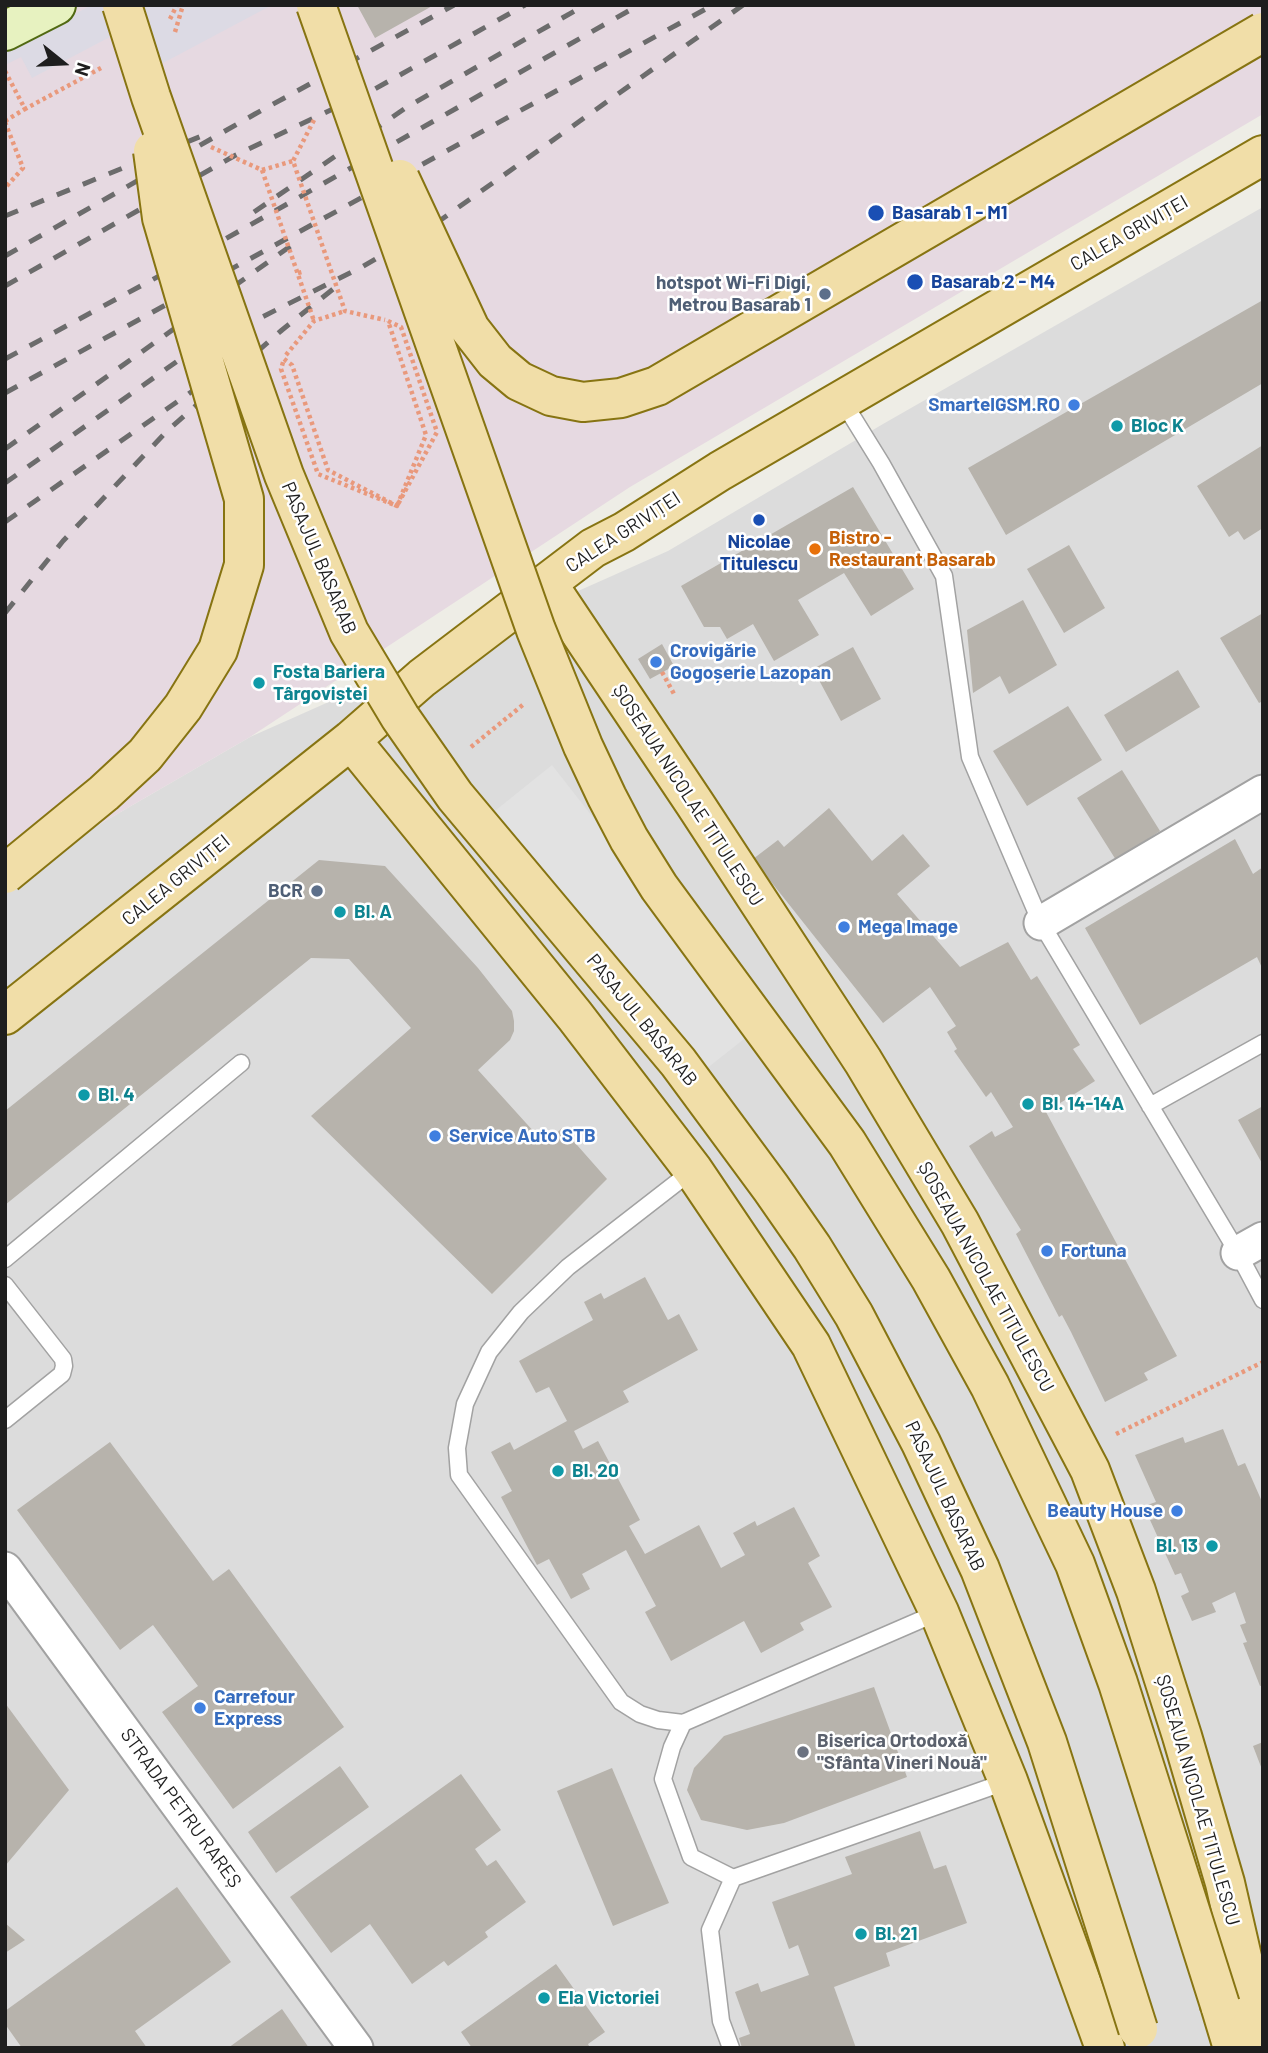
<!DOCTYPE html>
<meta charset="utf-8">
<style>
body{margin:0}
#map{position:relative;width:1268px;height:2053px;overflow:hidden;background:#eeede6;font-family:Barlow,sans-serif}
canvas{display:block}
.frame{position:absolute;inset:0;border:7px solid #1e1e1e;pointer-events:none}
.north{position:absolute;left:28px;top:28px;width:70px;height:70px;-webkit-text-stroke:5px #fff;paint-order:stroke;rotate:108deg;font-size:19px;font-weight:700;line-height:28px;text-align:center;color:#1e1e1e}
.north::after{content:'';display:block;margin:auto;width:24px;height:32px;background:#1e1e1e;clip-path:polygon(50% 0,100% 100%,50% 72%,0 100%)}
</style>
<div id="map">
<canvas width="1268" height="2053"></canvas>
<div class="frame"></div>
<div class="north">N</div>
</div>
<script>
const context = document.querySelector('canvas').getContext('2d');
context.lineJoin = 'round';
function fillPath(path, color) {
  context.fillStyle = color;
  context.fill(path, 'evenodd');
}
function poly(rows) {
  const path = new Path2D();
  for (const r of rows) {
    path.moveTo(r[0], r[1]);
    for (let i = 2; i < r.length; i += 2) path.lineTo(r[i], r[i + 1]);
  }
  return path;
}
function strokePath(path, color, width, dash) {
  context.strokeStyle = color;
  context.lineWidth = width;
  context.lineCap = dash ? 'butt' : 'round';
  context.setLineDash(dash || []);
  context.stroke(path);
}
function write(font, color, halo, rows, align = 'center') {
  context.font = font + ' Barlow,sans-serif';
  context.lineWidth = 5;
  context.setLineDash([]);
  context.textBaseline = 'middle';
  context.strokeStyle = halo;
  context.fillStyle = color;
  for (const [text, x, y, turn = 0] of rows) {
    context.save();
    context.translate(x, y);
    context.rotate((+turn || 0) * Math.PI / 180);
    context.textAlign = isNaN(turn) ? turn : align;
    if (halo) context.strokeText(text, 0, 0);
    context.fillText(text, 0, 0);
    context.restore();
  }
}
const residential = poly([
 [1263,207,1263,2048,5,2048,5,879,250,737,668,551,883,424]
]);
const industrial = poly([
 [13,5,1263,5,1263,114,630,487,250,737,5,879,5,10]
]);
const parking = poly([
 [552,765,758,1028,696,1077,491,814]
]);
const plaza = poly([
 [92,5,272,5,148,71,125,29,32,78,21,57,5,65,5,50]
]);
const building = poly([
 [357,5,434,5,375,38],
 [1263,300,1263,383,1006,535,968,468],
 [1263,445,1263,528,1244,540,1238,531,1229,537,1197,486],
 [853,487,914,589,871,616,844,573,798,600,819,635,774,661,753,624,727,639,720,627,704,627,681,586],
 [1069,545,1105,608,1064,633,1027,569],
 [1023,600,1057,665,1009,694,1000,676,973,693,967,630],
 [1263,613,1263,701,1259,703,1220,638],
 [662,644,674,666,650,679,638,659],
 [853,647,881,699,841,721,813,669],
 [1178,670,1200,707,1126,752,1104,715],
 [1068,706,1102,760,1027,806,993,751],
 [1122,770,1160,831,1116,860,1077,798],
 [829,808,872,861,903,834,930,866,897,894,960,967,1008,942,1031,980,1037,976,1080,1045,1073,1049,1095,1081,1046,1112,1177,1356,1144,1373,1148,1380,1105,1402,1071,1332,1062,1315,1059,1317,1016,1234,1021,1230,969,1146,992,1131,995,1137,1013,1127,991,1092,986,1097,954,1051,957,1049,947,1032,956,1026,930,987,883,1023,753,859,778,840,784,847],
 [1235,839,1253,874,1263,867,1263,970,1257,957,1140,1025,1085,928],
 [319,860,385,866,478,968,512,1011,514,1021,514,1031,510,1040,478,1070,545,1144,562,1128,607,1179,492,1294,311,1116,411,1028,349,959,311,958,5,1205,5,1111],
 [1263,1106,1263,1165,1238,1120],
 [645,1277,668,1320,679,1314,698,1350,623,1391,629,1402,574,1431,583,1449,598,1441,640,1520,629,1526,645,1554,699,1525,721,1568,745,1555,733,1533,755,1521,757,1526,794,1507,820,1556,808,1563,832,1607,800,1623,804,1630,761,1653,744,1621,671,1661,645,1612,656,1606,626,1550,582,1574,590,1589,571,1599,549,1559,537,1565,501,1497,512,1491,491,1452,510,1442,514,1450,567,1421,549,1387,536,1393,519,1361,593,1320,584,1302,601,1293,604,1299],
 [1223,1429,1238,1466,1245,1463,1263,1504,1263,1685,1260,1686,1243,1643,1247,1642,1240,1625,1246,1623,1235,1592,1212,1603,1216,1612,1192,1621,1181,1596,1189,1592,1181,1573,1175,1575,1150,1520,1154,1519,1147,1505,1156,1502,1135,1455,1183,1437,1185,1443],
 [110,1442,213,1581,229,1569,344,1727,233,1809,162,1712,198,1686,153,1625,120,1650,17,1510],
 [874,1687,907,1777,784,1823,747,1830,701,1820,687,1790,694,1768,724,1736],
 [5,1703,69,1790,5,1866],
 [1263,1742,1263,1772,1253,1746],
 [340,1766,369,1807,276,1873,248,1832],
 [612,1768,669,1903,613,1926,557,1791],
 [461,1774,501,1830,475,1849,487,1866,496,1860,526,1902,485,1932,488,1937,448,1966,444,1961,412,1984,370,1924,331,1953,290,1897],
 [920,1831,934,1869,946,1865,967,1923,886,1953,890,1966,834,1987,856,2048,742,2048,739,2038,750,2034,735,1992,758,1983,761,1992,809,1975,798,1945,789,1949,772,1902,852,1874,845,1857],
 [177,1887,231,1962,135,2031,147,2048,22,2048,5,2024,5,2011],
 [5,1923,25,1940,5,1953],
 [556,1964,605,2032,588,2044,590,2048,472,2048,461,2032],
 [282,2009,309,2048,228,2048]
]);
const path = poly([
 [170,19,177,5],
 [175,32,183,5],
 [5,71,25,109,101,68],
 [5,121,25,109],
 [5,122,23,168,5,188],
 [262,170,293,161],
 [298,273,302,272],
 [388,321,401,327,437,432,397,506,426,435,388,321],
 [286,355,314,321,345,311],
 [284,359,292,365,328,470,397,506,318,474,281,369,284,359],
 [662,672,674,694],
 [471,747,524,704],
 [1116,1434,1263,1362]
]);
const service = poly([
 [842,400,881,463,944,576,970,757,1041,923,1238,1253,1263,1300],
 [1150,1106,1263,1043],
 [693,1170,568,1267,521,1312,489,1352,465,1404,457,1448,459,1475,621,1702,640,1714,658,1720,683,1723,939,1612],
 [5,1259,241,1063],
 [5,1285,63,1359,64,1366,62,1374,5,1420],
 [683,1723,672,1747,663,1779,691,1857,733,1878],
 [731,2048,721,2021,710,1930,733,1878,1008,1781]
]);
const minor = poly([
 [1041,923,1263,792],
 [1238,1253,1263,1239],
 [5,1569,356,2048]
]);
const secondary = poly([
 [5,31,56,5]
]);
const primary = poly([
 [547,583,695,804,863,1061,960,1223,1090,1470,1136,1591,1182,1736,1225,1883,1256,2018,1261,2048],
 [351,740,575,1016,693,1170,811,1345,939,1612,1008,1781,1105,2048],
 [5,1015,351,740,422,678,593,548,624,532,720,471,1263,155],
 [1220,2005,1233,2048]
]);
const rail = poly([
 [254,212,407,107,585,5],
 [5,216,204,135],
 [5,256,255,114,454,5],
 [5,286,234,156,373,90,525,5],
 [5,359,174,268,639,5],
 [5,393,713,5],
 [5,449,292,245],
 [5,483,186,355,362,267,435,224,743,5],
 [5,522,224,369],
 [5,613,63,541,167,431,282,330,337,286]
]);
const pathBridge = poly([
 [314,120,293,161,345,311,385,320],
 [211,147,262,170,314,321]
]);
const primaryBridge = poly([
 [122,5,151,97,284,475,349,632,400,717,455,796,678,1062,771,1188,812,1247,854,1315,921,1443,980,1569,1047,1742,1138,2029],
 [316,5,536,630,583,746,607,797,629,839,659,887,847,1143,931,1279,990,1386,1075,1564,1118,1683,1220,2005],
 [400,179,470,329,495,361,519,381,551,396,583,402,621,398,657,386,1263,32],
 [5,874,104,793,145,755,183,707,218,650,244,565,244,499,162,218,153,151]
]);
const markers = [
 [876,213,9,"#1a4fb4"],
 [915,282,9,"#1a4fb4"],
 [825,294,7,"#5c6f8a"],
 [1074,405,7,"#3f7fe0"],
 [1117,426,7,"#0f9aa8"],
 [759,520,7,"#1a4fb4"],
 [815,549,7,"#e8710a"],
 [656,662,7,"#3f7fe0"],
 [259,683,7,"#0f9aa8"],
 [317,891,7,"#5c6f8a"],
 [340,912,7,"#0f9aa8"],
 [844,927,7,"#3f7fe0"],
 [84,1095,7,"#0f9aa8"],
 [1028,1104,7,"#0f9aa8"],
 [435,1136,7,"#3f7fe0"],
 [1047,1251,7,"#3f7fe0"],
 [558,1471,7,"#0f9aa8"],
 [1177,1511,7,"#3f7fe0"],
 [1212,1546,7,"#0f9aa8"],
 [200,1708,7,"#3f7fe0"],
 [803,1752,7,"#6b7280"],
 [861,1934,7,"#0f9aa8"],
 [544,1998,7,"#0f9aa8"]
];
const transitNames = [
 ["Basarab 1 - M1",892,213],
 ["Basarab 2 - M4",931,282],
 ["Nicolae",759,542,"center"],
 ["Titulescu",759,564,"center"]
];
const streetNames = [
 ["CALEA GRIVIȚEI",1129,233,-30],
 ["CALEA GRIVIȚEI",623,532,-33],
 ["PASAJUL BASARAB",319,558,67],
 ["ȘOSEAUA NICOLAE TITULESCU",688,795,57],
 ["CALEA GRIVIȚEI",176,880,-39],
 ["PASAJUL BASARAB",642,1020,51],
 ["ȘOSEAUA NICOLAE TITULESCU",986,1277,61],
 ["PASAJUL BASARAB",945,1496,65],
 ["ȘOSEAUA NICOLAE TITULESCU",1198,1800,74],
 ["STRADA PETRU RAREȘ",181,1808,54]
];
const serviceNames = [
 ["hotspot Wi-Fi Digi,",811,283],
 ["Metrou Basarab 1",811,305],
 ["BCR",303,891]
];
const shopNames = [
 ["SmartelGSM.RO",1060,405,"right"],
 ["Crovigărie",670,651],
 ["Gogoșerie Lazopan",670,673],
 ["Mega Image",858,927],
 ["Service Auto STB",449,1136],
 ["Fortuna",1061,1251],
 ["Beauty House",1163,1511,"right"],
 ["Carrefour",214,1697],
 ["Express",214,1719]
];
const cultureNames = [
 ["Bloc K",1131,426],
 ["Fosta Bariera",273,672],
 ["Târgoviștei",273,694],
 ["Bl. A",354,912],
 ["Bl. 4",98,1095],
 ["Bl. 14-14A",1042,1104],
 ["Bl. 20",572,1471],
 ["Bl. 13",1198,1546,"right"],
 ["Bl. 21",875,1934],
 ["Ela Victoriei",558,1998]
];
const foodNames = [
 ["Bistro -",829,538],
 ["Restaurant Basarab",829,560]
];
const worshipNames = [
 ["Biserica Ortodoxă",817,1741],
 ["\"Sfânta Vineri Nouă\"",817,1763]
];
fillPath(residential, '#dcdcdc');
fillPath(industrial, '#e6d9e1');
fillPath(parking, '#e2e2e2');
fillPath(plaza, '#dcdae4');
fillPath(building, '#b7b3ac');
strokePath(service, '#a2a2a2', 19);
strokePath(minor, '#a2a2a2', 37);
strokePath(secondary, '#516912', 42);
strokePath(primary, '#877412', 42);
strokePath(path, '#e9997c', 4.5, [3.5, 3.5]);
strokePath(service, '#fff', 16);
strokePath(minor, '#fff', 33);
strokePath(secondary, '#e7f2c0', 38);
strokePath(primary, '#f1dea8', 38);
strokePath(rail, '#6c6c6c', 5, [14, 14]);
strokePath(primaryBridge, '#877412', 42, []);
strokePath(pathBridge, '#e9997c', 4.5, [3.5, 3.5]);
strokePath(primaryBridge, '#f1dea8', 38);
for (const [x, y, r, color] of markers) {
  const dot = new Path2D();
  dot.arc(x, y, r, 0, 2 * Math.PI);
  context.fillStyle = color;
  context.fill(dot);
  strokePath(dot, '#fff', 2.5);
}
write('bold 19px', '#164399', '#fff', transitNames, 'left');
write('19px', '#1e1e1e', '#fff', streetNames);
write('bold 19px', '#4e5e75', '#fff', serviceNames, 'right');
write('bold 19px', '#366cbe', '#fff', shopNames, 'left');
write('bold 19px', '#0d838f', '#fff', cultureNames, 'left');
write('bold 19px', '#c56008', '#fff', foodNames, 'left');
write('bold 19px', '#5b616d', '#fff', worshipNames, 'left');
</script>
